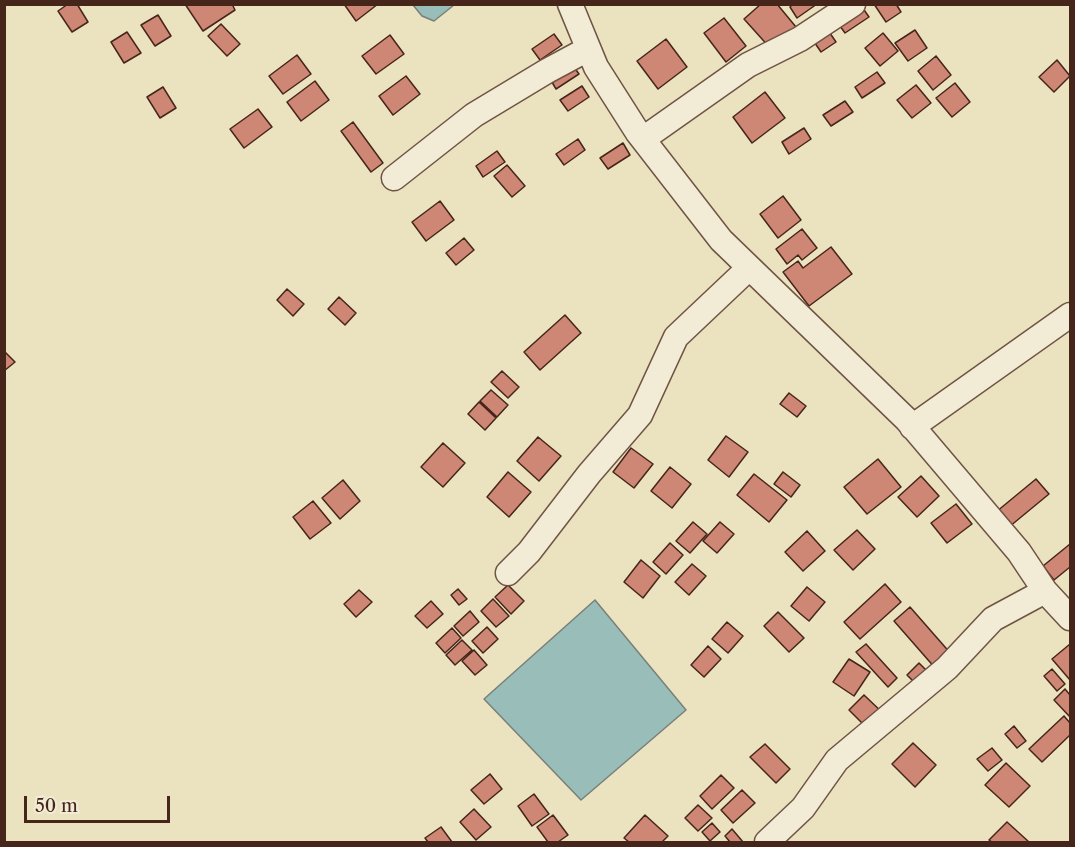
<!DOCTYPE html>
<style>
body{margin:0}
#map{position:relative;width:1075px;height:847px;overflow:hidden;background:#ebe2c0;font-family:"Libre Caslon Text",serif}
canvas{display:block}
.frame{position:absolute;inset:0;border:6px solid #46251a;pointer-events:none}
.scale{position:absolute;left:24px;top:796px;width:146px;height:27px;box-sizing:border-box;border:3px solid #46251a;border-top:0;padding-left:8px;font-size:18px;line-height:21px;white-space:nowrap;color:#46251a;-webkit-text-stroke:4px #f2ecd6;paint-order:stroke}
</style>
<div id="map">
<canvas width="1075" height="847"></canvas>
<div class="frame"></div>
<div class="scale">50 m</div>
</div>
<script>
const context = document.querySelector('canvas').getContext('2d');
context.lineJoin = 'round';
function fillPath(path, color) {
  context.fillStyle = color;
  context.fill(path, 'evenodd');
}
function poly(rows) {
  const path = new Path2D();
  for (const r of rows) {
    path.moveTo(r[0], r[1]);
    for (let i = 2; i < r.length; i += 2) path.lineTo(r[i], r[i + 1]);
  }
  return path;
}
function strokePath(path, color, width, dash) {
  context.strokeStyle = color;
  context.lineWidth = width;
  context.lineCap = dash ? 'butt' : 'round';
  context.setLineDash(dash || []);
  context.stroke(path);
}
const water = poly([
 [413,5,454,5,434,21,422,16,413,5],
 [595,600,686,710,581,800,484,699,595,600]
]);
const building = poly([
 [68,4,77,4,88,22,72,32,58,11,68,4],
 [185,4,232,4,235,10,203,31,185,4],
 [344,4,378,4,356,21,344,4],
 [761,4,777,4,796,27,771,49,744,19,761,4],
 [793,4,817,4,797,18,790,7,793,4],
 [860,4,869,17,845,33,827,8,860,4],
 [874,4,896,4,901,12,886,22,874,4],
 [817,14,836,42,821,52,802,24,817,14],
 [158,15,171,36,155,46,141,25,158,15],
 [724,18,746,46,726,62,704,33,724,18],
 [221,24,240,44,227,56,208,36,221,24],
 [915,30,927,48,908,61,895,43,915,30],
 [127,32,141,53,124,63,111,42,127,32],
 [883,33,898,51,880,66,865,48,883,33],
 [554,34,562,45,540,60,532,49,554,34],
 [390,35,404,54,376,74,362,56,390,35],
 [666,39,687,67,658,89,637,61,666,39],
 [297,55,311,74,283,94,269,76,297,55],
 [936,56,951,75,933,90,918,71,936,56],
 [1057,60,1070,76,1054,92,1039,77,1057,60],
 [571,63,579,74,556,89,549,77,571,63],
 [877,72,885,83,862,98,855,87,877,72],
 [406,76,420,94,393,115,379,96,406,76],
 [315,81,329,100,301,121,287,102,315,81],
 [955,83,970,102,952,117,936,98,955,83],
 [916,85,931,103,912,118,897,100,916,85],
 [582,86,589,97,568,111,560,100,582,86],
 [163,87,176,108,160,118,147,97,163,87],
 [765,92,785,118,752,143,733,117,765,92],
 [845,101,853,112,831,126,823,115,845,101],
 [258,109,272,127,244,148,230,129,258,109],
 [353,122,383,163,371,172,341,131,353,122],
 [804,128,811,139,789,154,782,142,804,128],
 [578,139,585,150,564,165,556,154,578,139],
 [623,143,630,155,608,169,600,158,623,143],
 [497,151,505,162,483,177,476,166,497,151],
 [507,165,525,186,512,197,494,176,507,165],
 [783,196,801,220,778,238,760,214,783,196],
 [440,201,454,220,426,241,412,222,440,201],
 [802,229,817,248,802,260,798,255,787,264,776,249,802,229],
 [464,238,474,250,456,265,446,253,464,238],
 [831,247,852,274,809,306,783,272,798,261,803,268,831,247],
 [287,289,304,304,293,316,277,300,287,289],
 [339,297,356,313,345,325,328,309,339,297],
 [565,315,581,333,540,370,524,352,565,315],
 [4,351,15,362,4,371,4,351],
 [502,371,519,387,508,398,491,382,502,371],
 [491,390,508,405,497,417,480,401,491,390],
 [789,393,806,406,797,417,780,404,789,393],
 [479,402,496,418,485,430,468,414,479,402],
 [726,436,748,452,729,477,708,460,726,436],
 [538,437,561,456,539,481,517,461,538,437],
 [443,443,465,463,443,487,421,467,443,443],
 [631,448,653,464,634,488,613,472,631,448],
 [878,459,901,487,867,514,844,487,878,459],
 [670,467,691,484,672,508,651,491,670,467],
 [508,472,531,492,509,517,487,497,508,472],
 [783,472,800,485,791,497,774,484,783,472],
 [754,474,787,500,769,522,737,495,754,474],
 [921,476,939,496,917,517,898,497,921,476],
 [1036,479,1049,494,1009,527,996,512,1036,479],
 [343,480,360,501,340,519,322,498,343,480],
 [313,501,331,523,310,539,293,517,313,501],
 [956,504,972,524,947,543,931,523,956,504],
 [693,522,707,534,690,553,676,541,693,522],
 [720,522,734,534,717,553,703,541,720,522],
 [857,530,875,549,853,570,834,550,857,530],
 [807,531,825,551,803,571,785,552,807,531],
 [670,543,683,555,666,574,653,562,670,543],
 [1070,544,1070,567,1054,580,1043,566,1070,544],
 [641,560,660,576,643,598,624,582,641,560],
 [692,564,706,576,689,595,675,582,692,564],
 [885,584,901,602,860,639,844,622,885,584],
 [508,585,524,601,511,614,495,597,508,585],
 [807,587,825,602,809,621,791,606,807,587],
 [458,589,467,599,459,605,451,595,458,589],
 [359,590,372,602,356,617,344,604,359,590],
 [493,599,509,616,496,627,481,611,493,599],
 [431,601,443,614,427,628,415,616,431,601],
 [910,607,952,655,936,669,894,621,910,607],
 [470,611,479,622,463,636,454,626,470,611],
 [778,612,804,638,789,652,764,626,778,612],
 [727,622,743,636,728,653,712,639,727,622],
 [487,627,498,639,483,653,472,641,487,627],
 [452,628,461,638,445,653,436,643,452,628],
 [462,640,472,650,455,665,446,655,462,640],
 [866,644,897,678,888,687,856,652,866,644],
 [1070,644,1070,680,1052,659,1070,644],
 [708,646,721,659,704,677,691,665,708,646],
 [474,650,487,665,475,675,462,661,474,650],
 [849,659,870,672,854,696,833,682,849,659],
 [919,663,931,675,919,687,907,675,919,663],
 [1052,669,1065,684,1057,691,1044,676,1052,669],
 [1065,689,1070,695,1070,717,1054,700,1065,689],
 [864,695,885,715,869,730,849,710,864,695],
 [1064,716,1070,723,1070,735,1042,762,1029,749,1064,716],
 [1014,726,1026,741,1017,748,1005,734,1014,726],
 [913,743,936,765,915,787,892,764,913,743],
 [765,744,790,769,776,783,750,757,765,744],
 [992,748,1002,760,988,771,977,759,992,748],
 [1006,763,1030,786,1009,807,985,785,1006,763],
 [490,774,502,789,484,804,471,790,490,774],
 [721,775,734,788,712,809,700,796,721,775],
 [742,790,755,803,733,823,721,810,742,790],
 [534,794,549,814,532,826,518,806,534,794],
 [698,805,712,818,698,831,685,818,698,805],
 [474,809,491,827,476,840,460,822,474,809],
 [553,815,568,835,558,842,548,842,537,827,553,815],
 [645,815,668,836,662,842,629,842,624,838,645,815],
 [1007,822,1029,842,992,842,989,840,1007,822],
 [712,823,720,832,710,841,702,832,712,823],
 [441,827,452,842,428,842,425,838,441,827],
 [732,829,743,842,730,842,725,836,732,829]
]);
const minor = poly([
 [570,4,596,67,638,133,721,240,907,420,1019,552,1045,591,1070,618],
 [643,139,748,65,800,39,853,4],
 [394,178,474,115,547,71,588,49],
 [912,427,1070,315],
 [508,573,529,552,589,474,640,415,676,337,749,268],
 [767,842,803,808,837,760,947,668,993,619,1045,591]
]);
fillPath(water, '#99bdb8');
strokePath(water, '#788079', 1.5);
fillPath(building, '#cf8775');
strokePath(building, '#46251a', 1.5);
strokePath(minor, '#6f5444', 27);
strokePath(minor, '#f2ecd6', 24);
</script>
